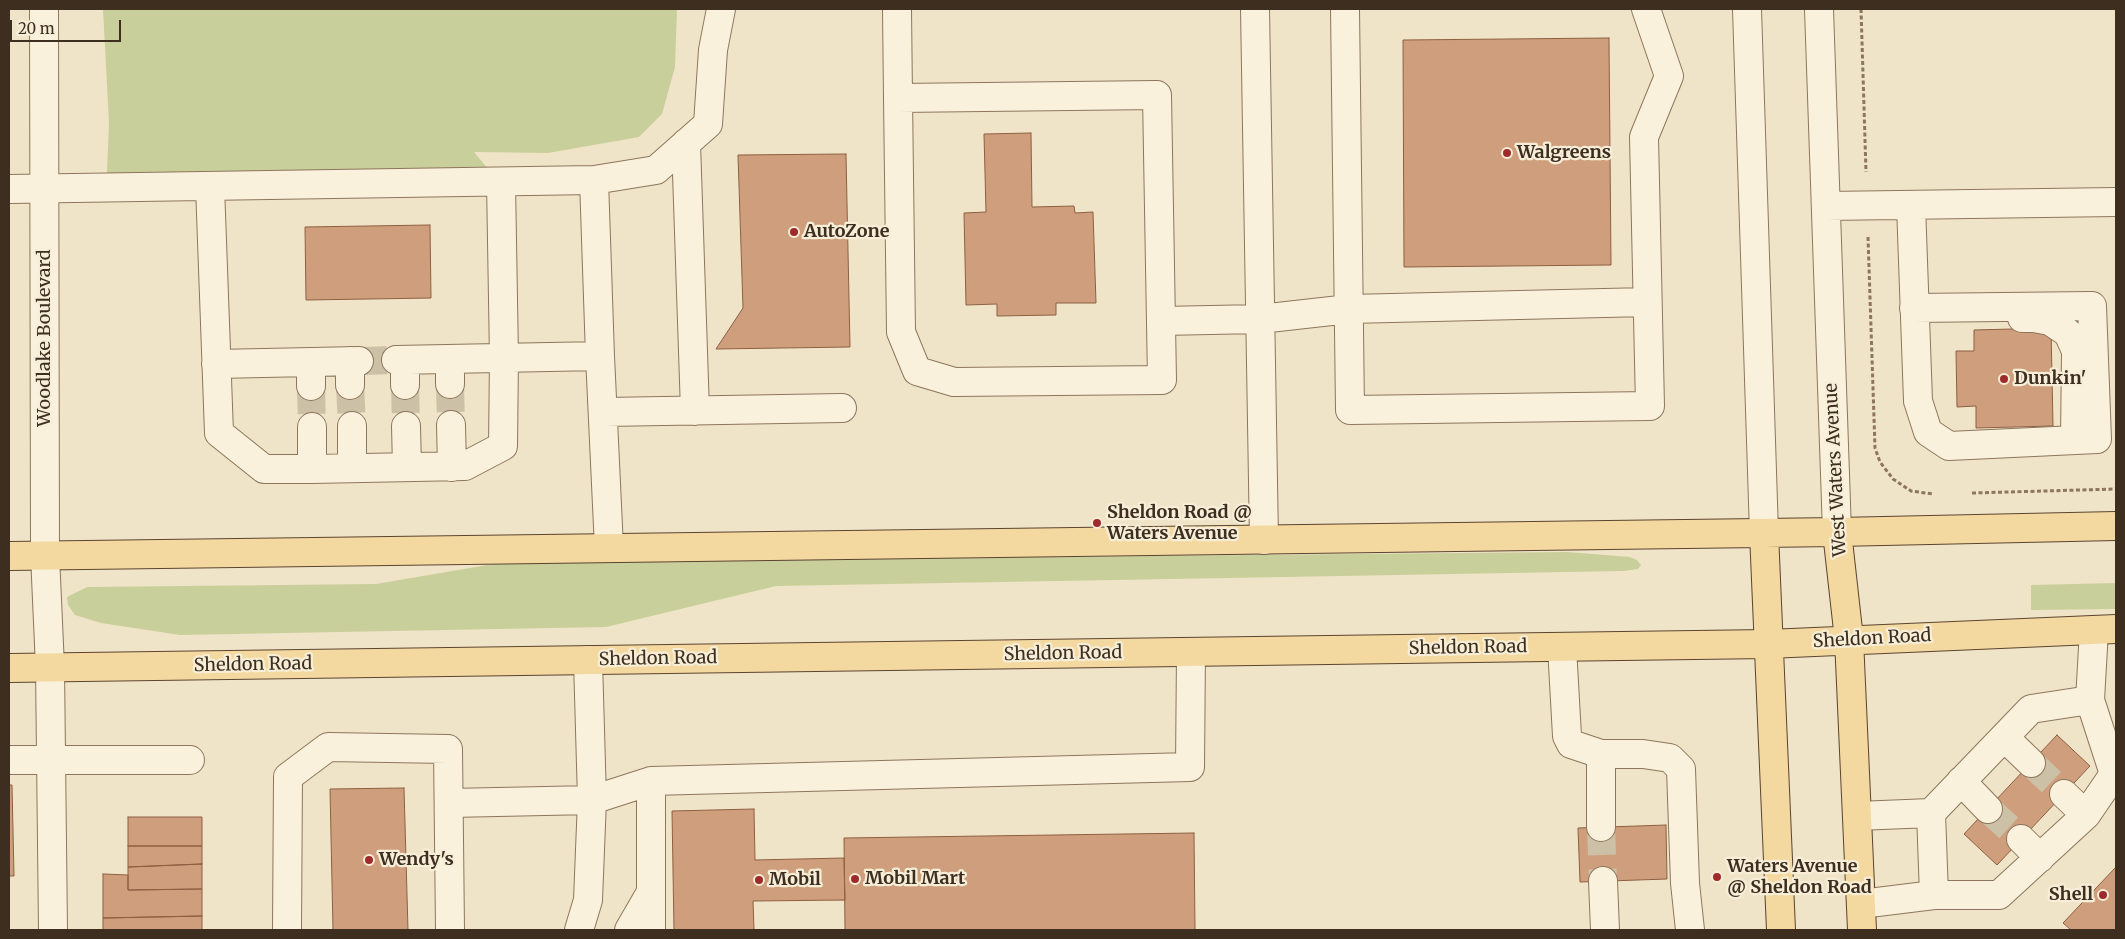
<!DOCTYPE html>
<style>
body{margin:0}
#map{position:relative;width:2125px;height:939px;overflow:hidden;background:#f0e4c8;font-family:Merriweather,serif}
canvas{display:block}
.frame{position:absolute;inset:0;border:10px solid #3d2e20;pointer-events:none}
.scale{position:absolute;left:10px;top:20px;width:111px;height:22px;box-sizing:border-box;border:2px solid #3d2e20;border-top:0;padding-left:6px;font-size:15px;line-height:18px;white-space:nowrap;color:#3d2e20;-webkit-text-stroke:4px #f7eed8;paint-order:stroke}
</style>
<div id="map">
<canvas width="2125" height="939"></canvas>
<div class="frame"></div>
<div class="scale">20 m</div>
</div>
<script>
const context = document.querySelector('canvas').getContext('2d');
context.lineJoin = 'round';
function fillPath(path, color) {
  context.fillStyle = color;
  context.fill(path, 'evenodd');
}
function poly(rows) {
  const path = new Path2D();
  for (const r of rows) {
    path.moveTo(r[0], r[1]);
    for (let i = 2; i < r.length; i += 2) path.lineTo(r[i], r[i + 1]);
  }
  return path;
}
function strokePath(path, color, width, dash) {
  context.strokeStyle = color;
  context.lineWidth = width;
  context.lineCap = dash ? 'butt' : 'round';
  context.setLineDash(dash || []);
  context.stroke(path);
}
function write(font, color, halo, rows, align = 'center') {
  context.font = font + ' Merriweather,serif';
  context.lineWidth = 4.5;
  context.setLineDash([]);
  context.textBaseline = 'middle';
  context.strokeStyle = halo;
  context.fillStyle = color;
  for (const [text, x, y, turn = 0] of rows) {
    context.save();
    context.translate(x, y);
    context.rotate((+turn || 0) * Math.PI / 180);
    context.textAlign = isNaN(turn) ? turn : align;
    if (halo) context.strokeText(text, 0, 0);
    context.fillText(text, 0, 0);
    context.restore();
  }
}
const green = poly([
 [103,9,677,9,675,67,662,114,639,137,548,153,474,152,507,192,106,194,109,123],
 [1567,552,1630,557,1637,560,1641,565,1638,569,1624,571,776,586,606,627,180,635,101,623,75,615,68,605,67,597,87,587,376,584,505,562],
 [2116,583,2116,609,2031,610,2031,585]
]);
const building = poly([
 [1609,38,1611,265,1404,267,1403,40,1609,38],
 [1031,133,1032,207,1074,206,1075,213,1093,212,1096,303,1056,303,1056,315,997,316,997,304,966,305,964,213,986,212,984,134,1031,133],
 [846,154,850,347,716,349,743,308,738,155,846,154],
 [430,225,431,298,306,300,305,227,430,225],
 [2051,328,2053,426,1976,428,1976,406,1957,407,1956,351,1974,351,1974,330,2051,328],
 [2057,735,2090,766,1997,865,1964,834,2057,735],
 [9,785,12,785,14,876,9,876,9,785],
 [404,788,408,930,333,930,330,789,404,788],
 [754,809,755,860,844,858,845,900,753,901,754,930,674,930,672,811,754,809],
 [128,817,202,817,202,846,128,846,128,817],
 [1666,825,1667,879,1580,882,1578,828,1666,825],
 [1194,833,1195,930,845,930,844,838,1194,833],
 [128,846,202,846,202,864,128,867,128,846],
 [202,864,202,889,128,890,128,867,202,864],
 [2116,867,2116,930,2071,930,2063,923,2116,867],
 [103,874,128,875,128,890,202,889,202,916,103,918,103,874],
 [202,916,202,930,103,930,103,918,202,916]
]);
const minorTunnel = poly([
 [359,361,396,360],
 [450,384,451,425],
 [350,385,352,426],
 [405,385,406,426],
 [311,386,312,427],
 [2031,763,2064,794],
 [1988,809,2021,839],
 [1601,827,1603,881]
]);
const path = poly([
 [1861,9,1866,172],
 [1868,237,1875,448,1880,462,1893,479,1911,491,1933,494],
 [1972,493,2116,489]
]);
const minor = poly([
 [44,9,45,555,50,667,53,930],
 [897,9,898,98,901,332,917,371,954,382,1162,380,1157,95,898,98],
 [1255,9,1264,540],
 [1345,9,1350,410,1650,406,1644,137,1669,76,1646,9],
 [1747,9,1764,533],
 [1819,9,1837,532],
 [686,143,695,411],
 [210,186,219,433,264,469,312,469,465,466,503,446,504,358,501,182],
 [9,189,594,180],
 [1911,205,1918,401,1928,432,1949,446,2097,439,2092,306,1914,308],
 [1826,206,2116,202],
 [2022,318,2034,318,2050,321,2068,333,2076,351,2075,440],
 [1161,321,1260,319,1349,309,1647,302],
 [450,359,450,384],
 [396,360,600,356],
 [405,360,405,385],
 [350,361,350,385],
 [311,362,311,386],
 [216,364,359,361],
 [604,412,842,408],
 [451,425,452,467],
 [352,426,352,468],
 [406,426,407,467],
 [312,427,312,469],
 [609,548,600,356,594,180,656,170,708,124,713,50,721,9],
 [1562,647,1567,736,1571,744,1601,754,1643,754,1670,758,1681,769,1685,883,1690,930],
 [2004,737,2031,763],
 [1601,754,1601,827],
 [9,760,190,760],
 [651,781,651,930],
 [1961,781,1988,809],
 [2064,794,2086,815],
 [450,803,592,800,588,660],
 [1857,816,1931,813],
 [2021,839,2040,858],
 [1603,881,1605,930],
 [1934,895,1931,813,2031,709,2090,700],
 [1861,904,1934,895,1999,895,2086,815,2114,774,2090,700,2094,630],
 [287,930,288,777,328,747,448,749,450,930],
 [579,930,588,900,592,800,651,781,1190,767,1191,652],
 [629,930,651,892]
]);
const major = poly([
 [1837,532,1849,639,1862,930],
 [1764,533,1781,930],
 [9,556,1837,532,2116,526],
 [9,668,1768,644,2116,629]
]);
const markers = [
 [1507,153,5,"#9e2a2b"],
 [794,232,5,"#9e2a2b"],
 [2004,379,5,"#9e2a2b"],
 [1097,523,5,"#9e2a2b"],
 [369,860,5,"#9e2a2b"],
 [1717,877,5,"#9e2a2b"],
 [855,879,5,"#9e2a2b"],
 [759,880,5,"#9e2a2b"],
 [2103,895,5,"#9e2a2b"]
];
const poiNames = [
 ["Walgreens",1517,153],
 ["AutoZone",804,232],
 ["Dunkin'",2014,379],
 ["Sheldon Road @",1107,513],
 ["Waters Avenue",1107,534],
 ["Wendy's",379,860],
 ["Waters Avenue",1727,867],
 ["@ Sheldon Road",1727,888],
 ["Mobil Mart",865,879],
 ["Mobil",769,880],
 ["Shell",2093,895,"right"]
];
const streetNames = [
 ["Woodlake Boulevard",45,338,-90],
 ["West Waters Avenue",1836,470,-93],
 ["Sheldon Road",1872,639,-3],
 ["Sheldon Road",1468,648,-1],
 ["Sheldon Road",1063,654,-1],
 ["Sheldon Road",658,659,-1],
 ["Sheldon Road",253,665,-1]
];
fillPath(green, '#c9cf9b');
fillPath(building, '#cf9f7d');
strokePath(building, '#8d5f41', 1);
strokePath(minorTunnel, '#ccc0a6', 28, [28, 14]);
strokePath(minor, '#8d765c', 30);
strokePath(major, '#5b4430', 30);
strokePath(path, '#8d765c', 3, [4, 2.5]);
strokePath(minor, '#faf1dc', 28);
strokePath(major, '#f3d9a0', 28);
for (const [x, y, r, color] of markers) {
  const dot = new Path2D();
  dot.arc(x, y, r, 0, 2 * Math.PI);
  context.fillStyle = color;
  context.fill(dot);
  strokePath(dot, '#f7eed8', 2);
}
write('bold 18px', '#3d2e20', '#f7eed8', poiNames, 'left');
write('18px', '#3d2e20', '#f7eed8', streetNames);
</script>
